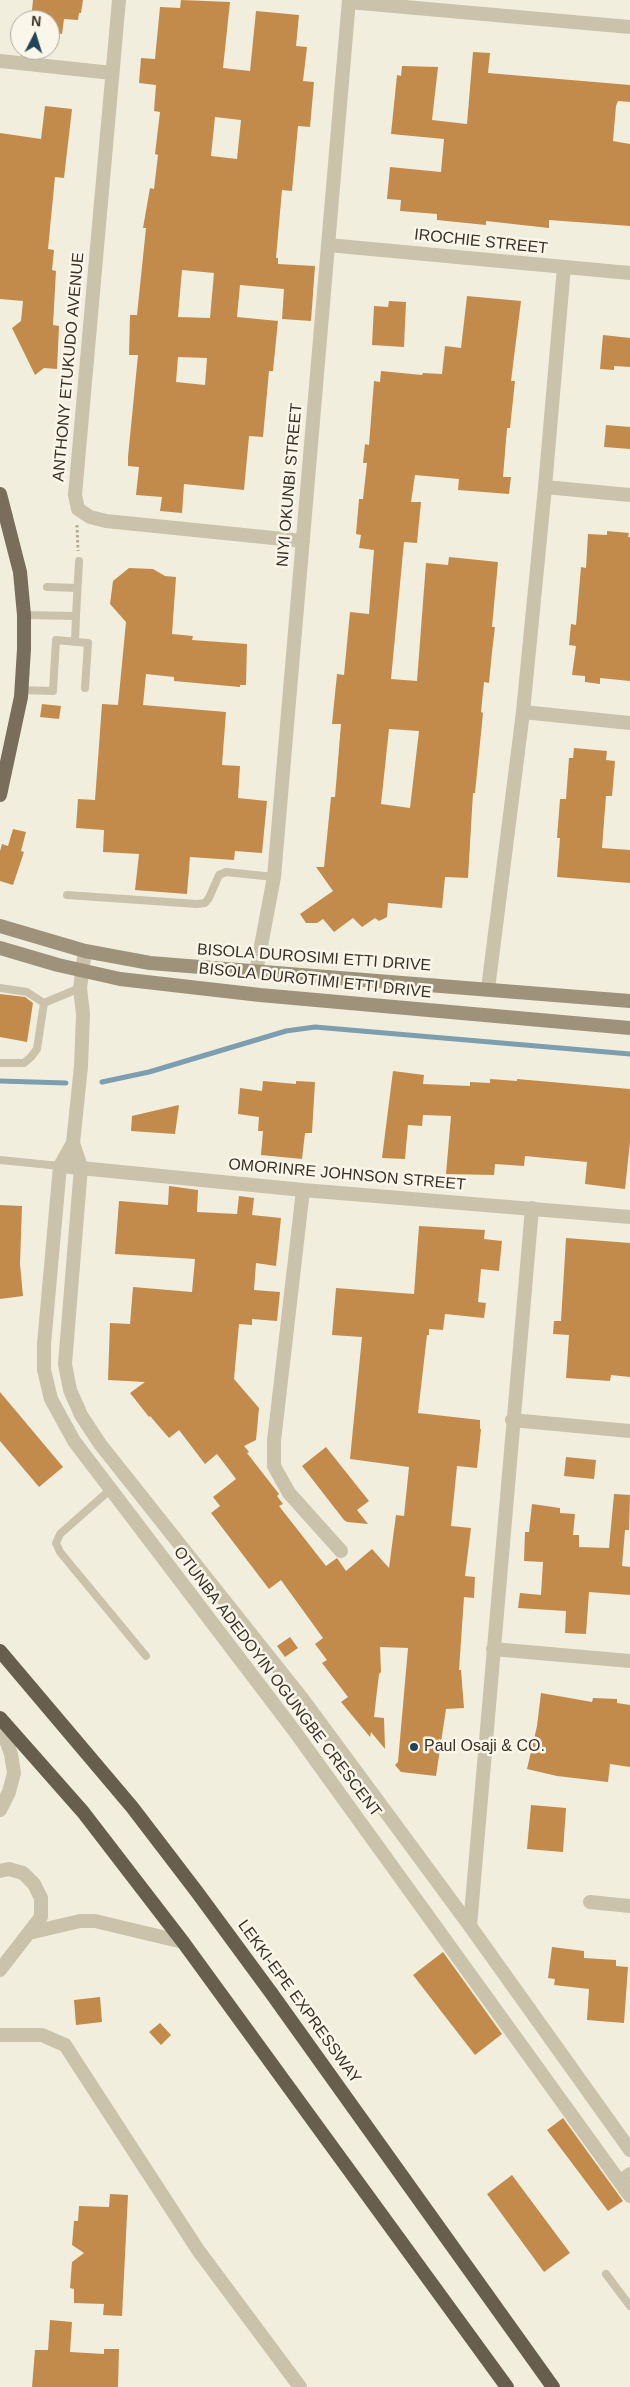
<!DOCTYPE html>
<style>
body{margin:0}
#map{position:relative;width:630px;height:2387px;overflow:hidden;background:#f2eede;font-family:Arial,sans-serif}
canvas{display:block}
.north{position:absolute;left:10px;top:10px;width:50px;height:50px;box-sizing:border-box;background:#faf7ea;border:1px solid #aca89d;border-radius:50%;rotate:5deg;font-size:14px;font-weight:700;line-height:20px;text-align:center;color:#383229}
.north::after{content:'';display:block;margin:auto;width:18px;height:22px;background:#204458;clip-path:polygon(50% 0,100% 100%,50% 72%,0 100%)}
</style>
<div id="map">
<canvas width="630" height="2387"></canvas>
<div class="north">N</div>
</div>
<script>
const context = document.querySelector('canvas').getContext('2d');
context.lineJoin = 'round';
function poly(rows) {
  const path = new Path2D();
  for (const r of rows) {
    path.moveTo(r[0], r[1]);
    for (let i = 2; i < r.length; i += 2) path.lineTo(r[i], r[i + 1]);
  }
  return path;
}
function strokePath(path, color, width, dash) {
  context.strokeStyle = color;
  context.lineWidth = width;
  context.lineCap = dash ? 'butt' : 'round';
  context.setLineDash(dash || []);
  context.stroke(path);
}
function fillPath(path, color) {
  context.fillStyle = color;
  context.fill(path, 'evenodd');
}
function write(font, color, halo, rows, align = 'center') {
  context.font = font + ' Arial,sans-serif';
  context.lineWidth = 5;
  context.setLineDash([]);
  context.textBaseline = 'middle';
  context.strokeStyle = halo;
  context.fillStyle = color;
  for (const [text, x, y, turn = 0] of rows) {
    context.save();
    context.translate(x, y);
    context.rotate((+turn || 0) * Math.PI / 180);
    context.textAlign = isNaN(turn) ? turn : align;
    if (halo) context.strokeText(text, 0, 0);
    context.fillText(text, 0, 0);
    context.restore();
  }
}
const stream = poly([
 [0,1081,66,1083],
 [102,1082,149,1072,286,1031,315,1027,630,1054]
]);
const building = poly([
 [33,0,83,0,81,13,79,13,78,20,64,19,62,34,50,33,50,20,31,20],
 [181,0,230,2,223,68,250,71,256,11,299,15,296,46,307,47,303,81,314,82,310,127,298,126,292,191,282,190,276,258,278,258,278,264,315,266,311,321,282,319,284,289,240,285,237,317,278,321,273,371,269,371,263,437,249,436,244,490,184,484,182,513,160,511,162,497,136,495,139,467,128,466,128,457,138,355,129,355,130,315,137,315,146,228,143,228,150,188,154,189,158,155,155,154,160,112,154,111,156,85,139,83,141,58,155,59,160,7,180,8],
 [215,117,241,120,237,159,211,156],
 [182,270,214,273,210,318,178,317],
 [178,357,207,358,205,385,176,382],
 [473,52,490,53,488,73,630,85,630,102,618,101,616,106,613,141,630,144,630,226,549,220,549,228,486,221,486,225,437,220,437,214,400,211,401,200,387,199,390,167,441,172,444,139,391,134,397,75,401,76,402,66,438,67,432,120,467,124],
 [45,106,72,109,64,178,55,177,48,249,54,250,52,270,56,271,53,325,59,326,57,369,44,368,35,375,12,328,21,321,23,301,0,299,0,133,41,139],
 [467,296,521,301,511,381,515,381,510,428,507,428,503,477,511,477,509,494,458,490,459,479,415,475,411,502,421,502,417,543,404,542,391,679,417,681,426,563,448,565,449,557,498,562,492,627,495,627,492,652,489,683,484,682,481,712,483,713,475,793,473,793,468,878,445,877,442,908,388,903,387,917,379,921,375,918,362,927,353,918,334,932,323,919,317,923,306,923,300,914,333,891,316,867,324,867,331,797,335,797,341,724,332,724,337,674,344,675,350,612,369,614,374,550,359,548,361,535,356,534,359,499,363,499,367,463,363,463,365,444,369,445,374,381,380,382,381,371,422,375,423,373,442,374,445,346,461,348],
 [389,729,419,731,410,808,381,804],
 [389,301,406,302,404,347,372,345,374,306,388,307],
 [603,335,630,338,630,367,614,366,614,370,600,369],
 [606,425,630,427,630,449,604,447],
 [607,531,629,533,628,537,630,537,630,681,600,678,600,684,585,682,585,676,572,675,576,646,569,645,571,624,576,625,581,567,586,568,588,534,607,535],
 [129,568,153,569,165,576,176,577,172,634,193,636,192,640,247,644,246,685,240,685,240,687,174,681,174,677,146,674,143,705,226,712,222,765,240,766,238,798,267,801,262,853,235,851,234,860,190,857,187,894,135,890,139,854,103,852,104,830,76,828,78,799,95,800,102,704,118,705,126,622,110,604,113,581],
 [42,704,61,706,59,719,40,717],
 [574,748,607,751,606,760,615,761,612,796,606,796,602,848,630,850,630,883,557,877,560,838,557,838,560,799,566,799,569,758,573,758],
 [13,829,26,832,21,851,24,852,13,885,0,881,0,851,2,844,8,846],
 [0,994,25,997,33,1003,27,1042,0,1037],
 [393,1071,424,1075,423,1084,470,1086,470,1082,490,1083,490,1079,517,1081,517,1079,630,1089,630,1142,625,1189,585,1184,587,1162,525,1156,524,1166,495,1164,494,1175,446,1174,451,1116,423,1115,422,1126,408,1125,405,1159,382,1158],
 [263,1081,296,1084,296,1081,315,1082,312,1133,305,1133,302,1159,261,1155,263,1131,258,1131,259,1117,238,1114,240,1088,262,1091],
 [179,1105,175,1134,131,1131,132,1116],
 [169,1186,198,1190,197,1212,237,1214,239,1196,254,1198,252,1215,281,1218,276,1266,256,1263,254,1290,280,1292,277,1321,252,1319,252,1325,239,1324,234,1379,259,1408,256,1440,244,1446,249,1452,247,1453,279,1494,277,1496,283,1504,279,1506,326,1566,337,1558,346,1571,372,1549,389,1568,396,1515,404,1516,409,1467,350,1459,362,1337,332,1335,336,1288,414,1294,419,1226,485,1230,484,1239,502,1241,499,1271,481,1269,478,1302,486,1303,484,1318,445,1314,443,1330,429,1329,429,1335,427,1335,418,1413,480,1420,480,1429,481,1429,477,1468,457,1466,451,1526,471,1528,465,1576,475,1577,474,1598,464,1597,459,1670,461,1670,464,1708,446,1709,436,1776,401,1772,395,1765,398,1762,408,1648,380,1647,381,1672,379,1674,374,1717,384,1718,385,1749,371,1732,370,1737,341,1702,348,1697,322,1663,327,1660,315,1644,323,1638,281,1580,269,1589,211,1513,220,1506,213,1497,236,1479,217,1454,205,1464,179,1430,169,1438,150,1416,149,1417,130,1393,145,1382,108,1380,110,1323,130,1324,133,1287,192,1292,195,1259,115,1254,119,1201,168,1205],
 [0,1205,22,1206,20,1264,23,1296,0,1299],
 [566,1238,630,1243,630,1377,611,1375,610,1381,566,1378,569,1335,553,1334,554,1321,561,1321],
 [0,1392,63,1467,39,1487,0,1441],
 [326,1447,369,1501,357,1510,368,1524,347,1522,344,1520,302,1466],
 [566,1457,596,1460,594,1479,564,1476],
 [614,1494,630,1495,629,1530,625,1530,622,1566,630,1567,630,1595,589,1592,586,1634,565,1633,566,1611,518,1608,520,1593,541,1595,543,1562,524,1561,525,1532,529,1532,532,1504,560,1508,560,1513,575,1514,573,1535,579,1535,579,1547,609,1548],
 [290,1637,298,1648,285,1657,277,1646],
 [541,1693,592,1702,593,1698,617,1699,617,1703,630,1705,630,1767,610,1764,608,1782,557,1776,527,1769,537,1726],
 [531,1805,566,1808,563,1852,527,1849],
 [552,1947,584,1951,584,1958,616,1960,616,1966,628,1967,624,2023,587,2020,589,1989,554,1985,555,1979,548,1978],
 [443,1952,502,2034,475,2055,413,1975],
 [100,1997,102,2022,76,2025,74,2000],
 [160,2023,171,2035,161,2045,149,2032],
 [563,2118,623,2201,608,2211,547,2130],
 [512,2175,570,2253,544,2272,487,2194],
 [110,2194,128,2195,122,2316,103,2315,104,2304,74,2303,74,2289,70,2288,72,2262,84,2253,72,2245,74,2221,78,2221,79,2206,109,2207],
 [50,2320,72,2322,70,2352,104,2354,104,2349,119,2349,118,2387,32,2387,35,2350,48,2350]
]);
const path = poly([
 [77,525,78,551]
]);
const service = poly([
 [47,587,77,588],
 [24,615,76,616,79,561],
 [75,642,76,616],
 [21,690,53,691,56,640,88,643,85,688],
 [67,895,197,904,205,903,209,898,219,875,226,872,274,877],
 [0,988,27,992,44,1003],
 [44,1003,80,988],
 [0,1063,24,1063,31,1057,37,1049,44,1003],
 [0,1160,60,1166],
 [111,1489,60,1534,56,1543,60,1552,146,1656],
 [606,2274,630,2306]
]);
const minor = poly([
 [119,0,75,495,78,509,90,517,106,521,303,541],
 [349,2,630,27],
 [0,61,112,73],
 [328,245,630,273],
 [545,487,630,495],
 [523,712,630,723],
 [256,972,274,877,349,0],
 [488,989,523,712,545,487,564,267],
 [60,1166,303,1190,630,1217],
 [303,1190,274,1441,274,1466,289,1493,341,1551],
 [512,1420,630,1431],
 [493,1649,630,1661],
 [590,1902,630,1906],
 [470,1926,532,1208],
 [0,2035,42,2035,65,2045,198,2250,300,2387]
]);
const tertiary = poly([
 [85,951,80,988,83,1014,81,1066,73,1143,60,1166,44,1344,44,1370,51,1399,74,1441,293,1729,630,2196],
 [73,1143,81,1167,65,1364,70,1390,81,1415,100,1444,301,1697,470,1926,630,2150],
 [0,1723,11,1754,14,1773,9,1792,0,1810],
 [0,1871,9,1869,23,1873,34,1884,41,1898,41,1917,0,1970],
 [29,1933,80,1921,95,1921,183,1942],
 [620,2182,630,2174]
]);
const secondary = poly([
 [0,926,85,951,150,963,630,1001],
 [0,948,58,965,120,979,260,995,630,1028]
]);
const primary = poly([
 [0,494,20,572,24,615,24,649,21,697,0,795]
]);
const trunk = poly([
 [0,1651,132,1807,197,1892,272,1994,553,2387],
 [0,1718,83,1812,183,1942,507,2387]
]);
const markers = [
 [414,1747,5,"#204458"]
];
const streetNames = [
 ["IROCHIE STREET",481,242,6],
 ["ANTHONY ETUKUDO AVENUE",69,367,-85],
 ["NIYI OKUNBI STREET",290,485,-85],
 ["BISOLA DUROSIMI ETTI DRIVE",314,958,4],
 ["BISOLA DUROTIMI ETTI DRIVE",315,981,6],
 ["OMORINRE JOHNSON STREET",347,1175,5],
 ["OTUNBA ADEDOYIN OGUNGBE CRESCENT",277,1682,53],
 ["LEKKI-EPE EXPRESSWAY",299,2002,54]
];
const poiNames = [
 ["Paul Osaji & CO.",424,1747]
];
strokePath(stream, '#7d9eae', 5);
fillPath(building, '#c38b4b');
strokePath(path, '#b6ac94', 3, [2.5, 2.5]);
strokePath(service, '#cac2aa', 8);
strokePath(minor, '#cac2aa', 14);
strokePath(tertiary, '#cac2aa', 14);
strokePath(secondary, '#9e927b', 14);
strokePath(primary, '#796e5b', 14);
strokePath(trunk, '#685e4e', 14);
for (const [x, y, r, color] of markers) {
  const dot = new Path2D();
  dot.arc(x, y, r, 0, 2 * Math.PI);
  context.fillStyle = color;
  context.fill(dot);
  strokePath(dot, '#faf7ea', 2);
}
write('16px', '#383229', '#faf7ea', streetNames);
write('16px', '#383229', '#faf7ea', poiNames, 'left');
</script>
